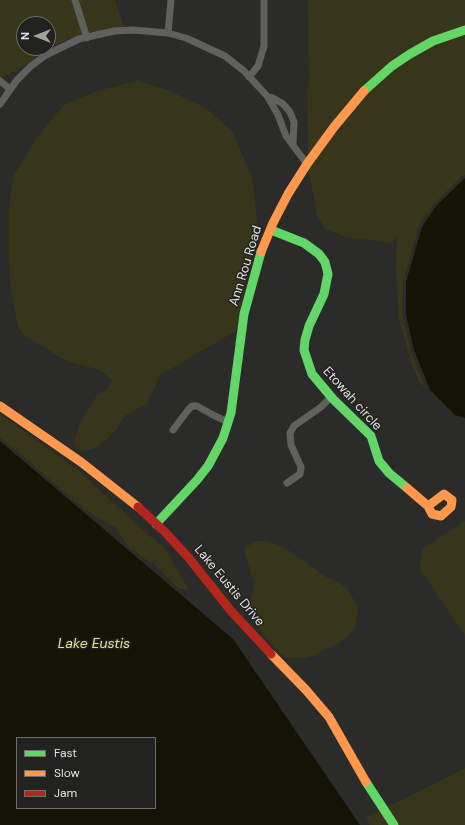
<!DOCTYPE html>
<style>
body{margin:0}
#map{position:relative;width:465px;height:825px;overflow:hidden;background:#2b2b2a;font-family:"DM Sans",sans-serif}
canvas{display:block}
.legend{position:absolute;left:16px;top:737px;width:140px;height:72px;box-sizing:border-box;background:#222220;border:1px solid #6f6f6d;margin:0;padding:5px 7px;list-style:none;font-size:12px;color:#e2e2e1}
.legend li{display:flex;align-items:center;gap:8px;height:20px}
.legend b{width:20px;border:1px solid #6f6f6d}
.north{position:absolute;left:16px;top:16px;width:40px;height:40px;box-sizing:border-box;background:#222220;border:1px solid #6f6f6d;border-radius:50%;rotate:270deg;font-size:11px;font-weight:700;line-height:16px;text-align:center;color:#e2e2e1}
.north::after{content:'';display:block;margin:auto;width:14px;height:18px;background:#a2a2a1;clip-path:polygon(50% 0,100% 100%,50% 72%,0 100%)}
</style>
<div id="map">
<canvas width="465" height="825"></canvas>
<ul class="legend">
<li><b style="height:5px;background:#63d668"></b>Fast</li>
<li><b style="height:5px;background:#ff974d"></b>Slow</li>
<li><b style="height:5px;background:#b3261e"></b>Jam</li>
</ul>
<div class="north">N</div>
</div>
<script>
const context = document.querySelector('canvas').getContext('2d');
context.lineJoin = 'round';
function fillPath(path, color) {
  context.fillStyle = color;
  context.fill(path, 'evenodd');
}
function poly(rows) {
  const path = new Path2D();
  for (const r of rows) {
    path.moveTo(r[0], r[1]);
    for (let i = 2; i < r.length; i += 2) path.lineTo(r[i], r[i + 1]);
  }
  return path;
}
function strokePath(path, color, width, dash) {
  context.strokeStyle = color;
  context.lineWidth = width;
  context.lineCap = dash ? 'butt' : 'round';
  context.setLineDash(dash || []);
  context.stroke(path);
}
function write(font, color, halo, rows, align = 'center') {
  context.font = font + ' "DM Sans",sans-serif';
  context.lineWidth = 3;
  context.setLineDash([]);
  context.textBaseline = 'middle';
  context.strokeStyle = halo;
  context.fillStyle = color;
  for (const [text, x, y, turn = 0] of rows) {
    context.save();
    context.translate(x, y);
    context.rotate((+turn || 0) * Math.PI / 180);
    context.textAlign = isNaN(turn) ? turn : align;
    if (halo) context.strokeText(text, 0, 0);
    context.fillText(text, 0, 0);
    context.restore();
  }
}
const green = poly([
 [0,0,115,0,124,27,87,33,48,48,48,24,24,24,24,48,47,48,20,69,0,78],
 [308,0,465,0,465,27,408,51,308,157,307,89,309,86],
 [465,34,465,175,461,177,434,204,419,226,403,282,402,315,411,351,426,389,419,381,410,361,405,339,399,321,396,270,397,236,391,243,347,237,325,229,317,215,308,169,363,97,394,69,435,44],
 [137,81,165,89,206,108,232,131,252,177,258,229,244,290,236,331,160,375,148,403,126,415,116,430,104,442,95,448,83,451,76,448,74,441,80,423,97,395,108,388,112,381,104,373,96,369,70,362,59,357,43,346,26,337,18,327,11,292,9,265,9,205,13,177,37,137,64,105,97,91],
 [0,414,79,471,146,533,164,547,189,590,178,588,155,565,139,555,129,547,116,528,87,511,0,437],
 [465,521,465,636,420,569,422,549],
 [255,541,268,541,285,548,326,577,337,581,347,589,358,606,355,630,337,644,308,658,289,658,280,654,262,633,251,612,251,598,254,584,244,549],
 [465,768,465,825,399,825,386,808],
 [380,811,390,825,370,825,366,817]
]);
const water = poly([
 [465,178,465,418,455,415,430,390,414,350,406,315,406,282,422,227,437,205],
 [0,441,233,639,360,825,0,825],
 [17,738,155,738,155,808,17,808]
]);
const street = poly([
 [75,0,87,38],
 [168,33,171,0],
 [249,77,258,66,264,46,264,0],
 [0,81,10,89],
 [268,97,273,98,283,104,290,112,294,122,293,144],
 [0,104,17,80,31,66,46,55,79,39,114,31,133,30,168,33,186,38,225,56,244,71,268,97,278,115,286,136,307,164],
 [173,430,188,410,192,406,197,406,215,416,228,422],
 [287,483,300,474,301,467,291,445,290,433,294,426,321,407,331,397]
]);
const fast = poly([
 [364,91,392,66,410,54,433,41,465,30],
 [271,230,304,243,319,254,325,262,328,274,324,294,309,326,305,340,304,350,312,374,333,399,371,436,379,461,389,473,407,488],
 [156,524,197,480,208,466,223,438,231,413,244,314,261,252],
 [366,782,394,825]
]);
const slow = poly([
 [261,252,273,223,288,194,307,164,334,127,364,91],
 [0,406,81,462,138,507],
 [407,488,428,506,432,514,441,516,451,507,452,500,444,494,428,506],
 [271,654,306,690,329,717,366,782]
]);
const jam = poly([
 [138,507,164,531,188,557,231,611,271,654]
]);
const streetNames = [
 ["Ann Rou Road",246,266,-73],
 ["Etowah circle",352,399,48],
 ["Lake Eustis Drive",229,586,50]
];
const waterNames = [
 ["Lake Eustis",94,644]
];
fillPath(green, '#37361a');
fillPath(water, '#141304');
strokePath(street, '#60605f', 7);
strokePath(fast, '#63d668', 9);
strokePath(slow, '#ff974d', 9);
strokePath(jam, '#b3261e', 9);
write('13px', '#e2e2e1', '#222220', streetNames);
write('italic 14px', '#e4e191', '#222220', waterNames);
</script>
